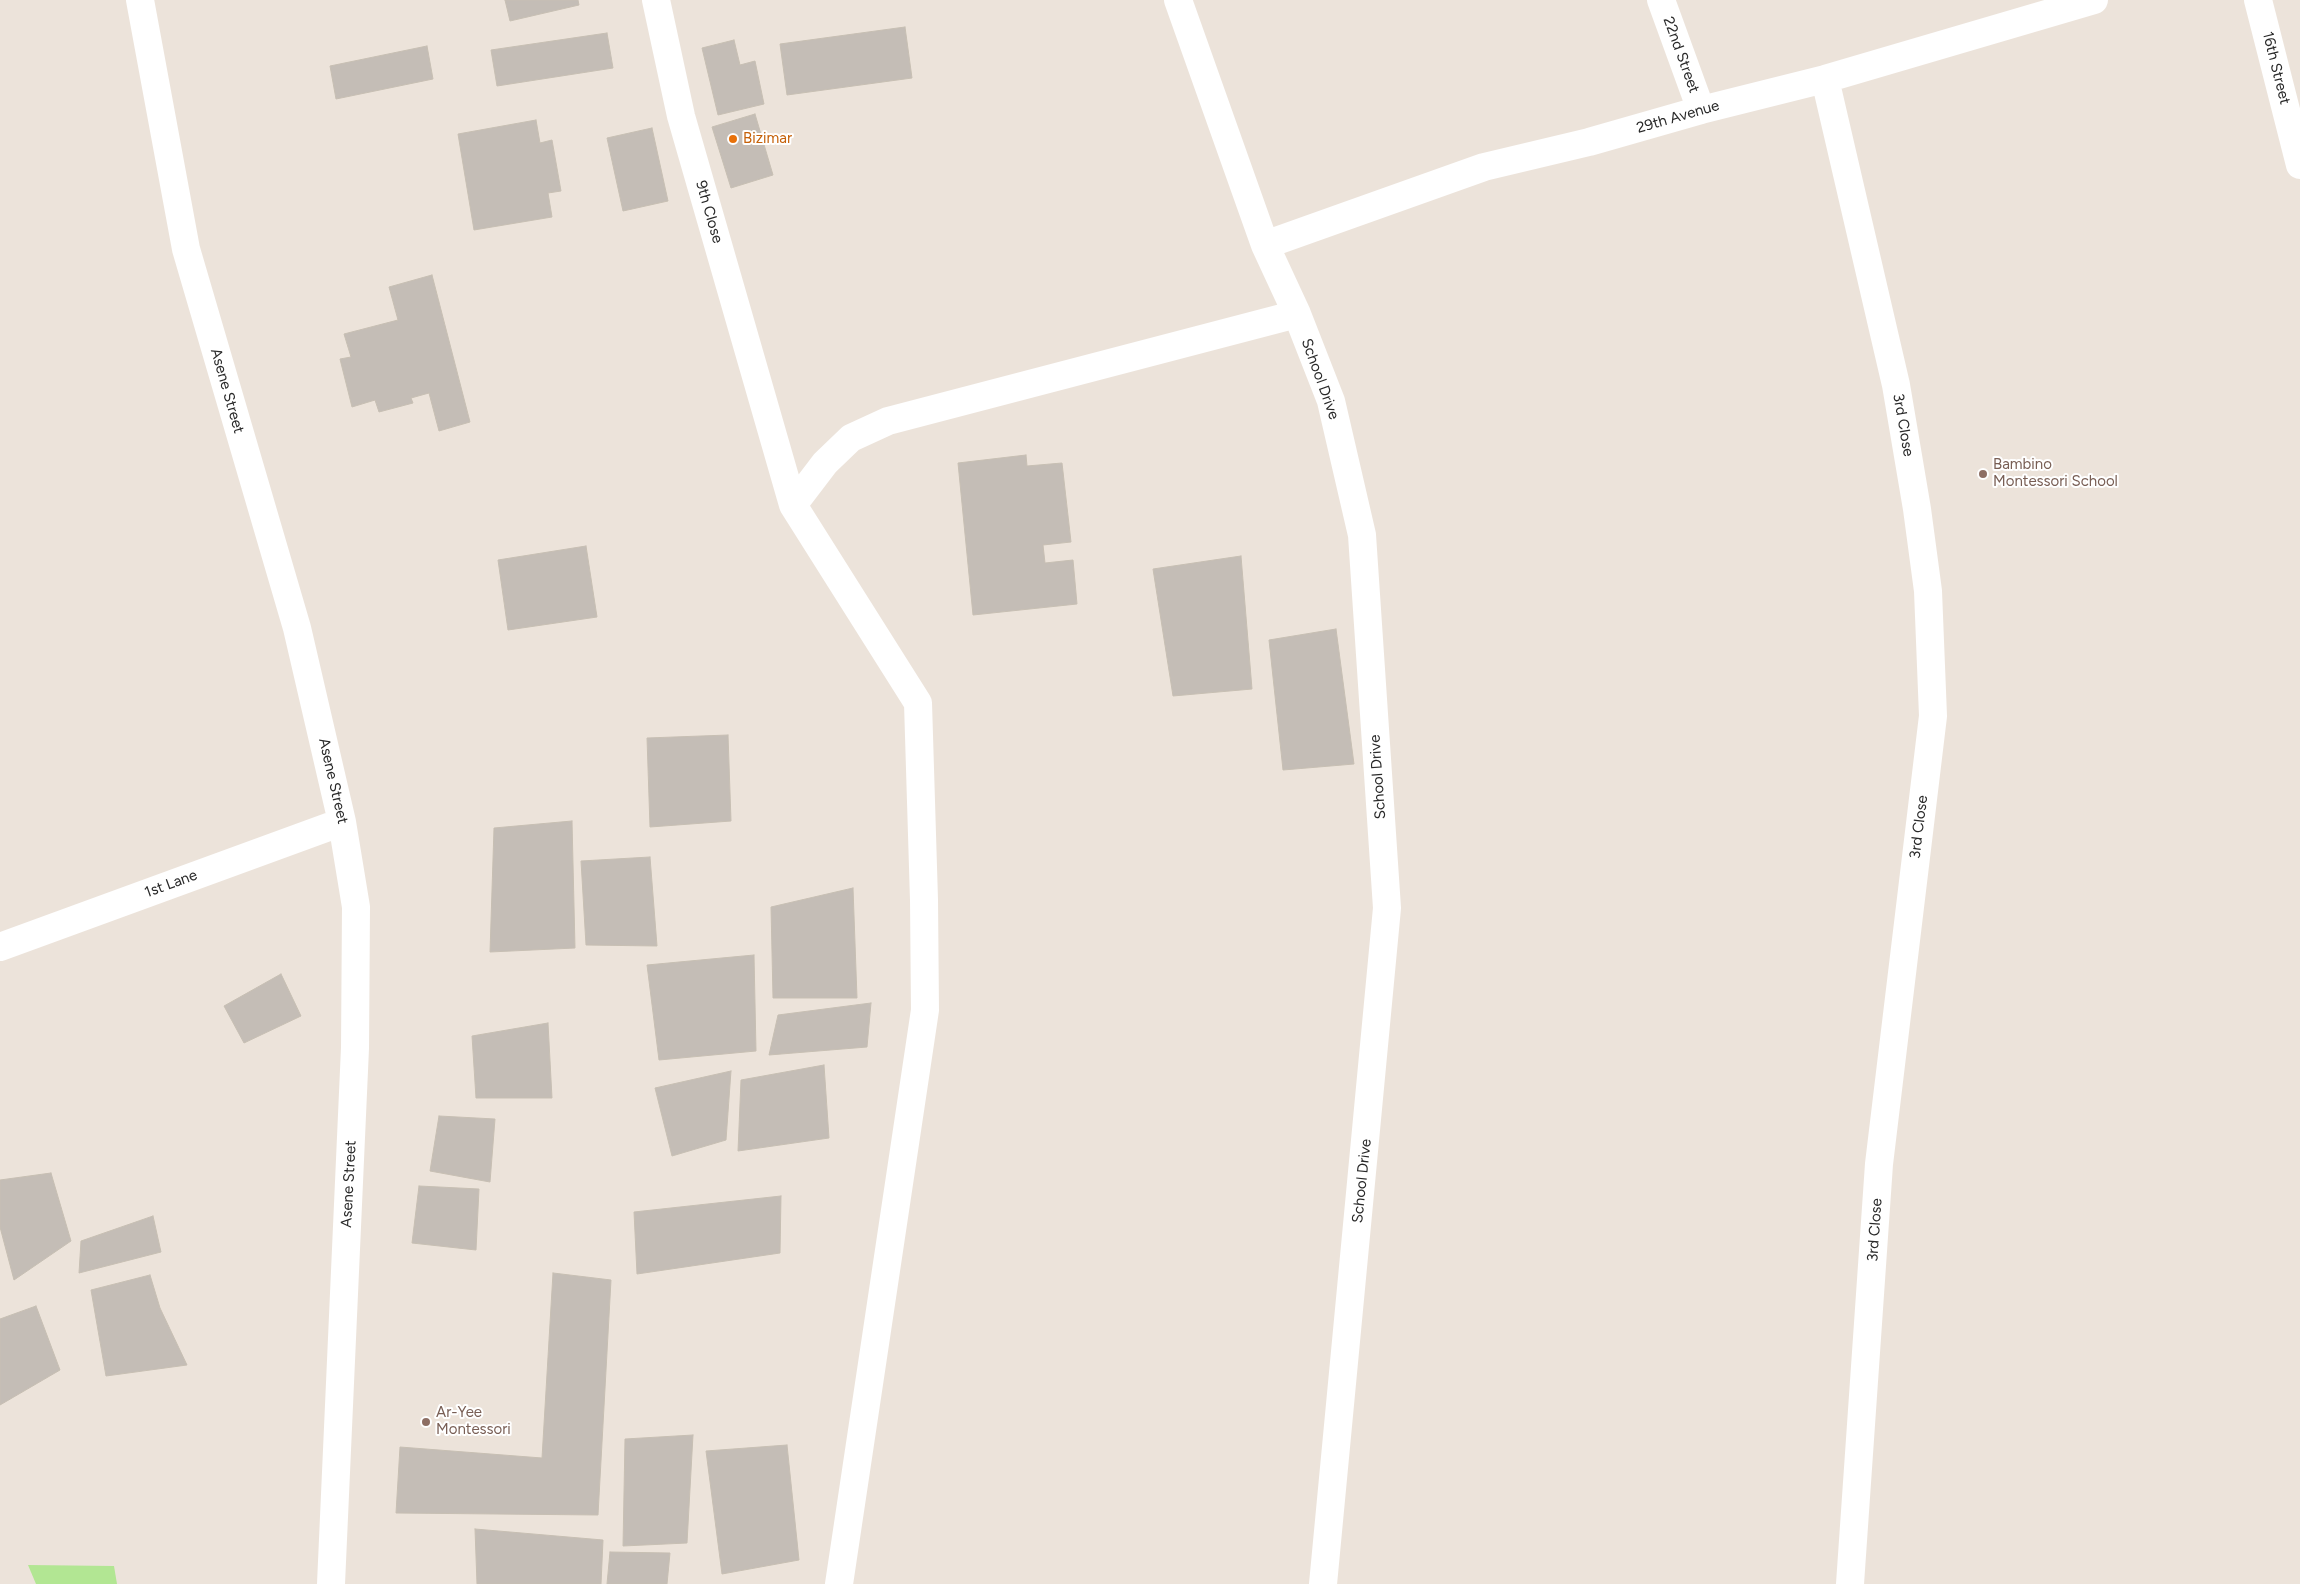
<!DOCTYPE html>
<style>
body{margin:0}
canvas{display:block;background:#ece3da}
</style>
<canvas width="2300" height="1584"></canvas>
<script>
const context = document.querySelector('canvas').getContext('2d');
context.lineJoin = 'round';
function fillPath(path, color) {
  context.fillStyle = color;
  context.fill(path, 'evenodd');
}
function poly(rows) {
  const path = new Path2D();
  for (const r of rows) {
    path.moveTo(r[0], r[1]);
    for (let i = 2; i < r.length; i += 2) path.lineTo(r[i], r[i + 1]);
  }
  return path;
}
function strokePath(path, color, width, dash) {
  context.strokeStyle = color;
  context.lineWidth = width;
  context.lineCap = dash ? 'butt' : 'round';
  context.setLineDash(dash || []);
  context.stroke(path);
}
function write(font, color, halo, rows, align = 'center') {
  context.font = font + ' Figtree,sans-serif';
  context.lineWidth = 4;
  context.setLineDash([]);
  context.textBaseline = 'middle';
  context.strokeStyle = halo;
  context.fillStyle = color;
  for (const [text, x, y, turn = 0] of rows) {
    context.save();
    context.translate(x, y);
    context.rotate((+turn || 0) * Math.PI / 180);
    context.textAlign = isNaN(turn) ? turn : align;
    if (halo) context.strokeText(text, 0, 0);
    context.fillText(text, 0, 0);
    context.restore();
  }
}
const green = poly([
 [28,1565,114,1566,117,1584,36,1584]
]);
const building = poly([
 [505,0,578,0,579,5,510,21,505,0],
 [905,27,912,78,787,95,780,44,905,27],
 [607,33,613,68,497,86,491,50,607,33],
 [734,40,740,65,755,61,764,104,718,115,702,48,734,40],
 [427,46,433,79,336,99,330,66,427,46],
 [755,114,773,175,731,188,712,127,755,114],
 [536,120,540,143,552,140,561,191,548,193,552,217,474,230,458,134,536,120],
 [652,128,668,201,623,211,607,138,652,128],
 [432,275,470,422,439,431,429,393,411,398,413,403,379,412,375,400,352,407,340,359,351,357,344,334,398,320,389,287,432,275],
 [1026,455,1027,466,1062,463,1071,542,1043,545,1045,563,1073,560,1077,604,973,615,958,463,1026,455],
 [586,546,597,617,508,630,498,560,586,546],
 [1241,556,1252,689,1173,696,1153,569,1241,556],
 [1336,629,1354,764,1283,770,1269,640,1336,629],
 [728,735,731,821,650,827,647,738,728,735],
 [572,821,575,948,490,952,494,828,572,821],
 [650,857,657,946,586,945,581,861,650,857],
 [853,888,857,998,773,998,771,907,853,888],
 [754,955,756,1051,659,1060,647,965,754,955],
 [281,974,301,1016,244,1043,224,1006,281,974],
 [871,1003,867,1047,769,1055,778,1015,871,1003],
 [548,1023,552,1098,476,1098,472,1036,548,1023],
 [824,1065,829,1138,738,1151,741,1080,824,1065],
 [731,1071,726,1140,672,1156,655,1088,731,1071],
 [439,1116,495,1119,490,1182,430,1171,439,1116],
 [51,1173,71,1241,14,1280,0,1227,0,1180,51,1173],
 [419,1186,479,1189,476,1250,412,1243,419,1186],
 [781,1196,780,1253,637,1274,634,1212,781,1196],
 [153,1216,161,1252,79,1273,81,1241,153,1216],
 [553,1273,611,1280,598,1515,396,1513,400,1447,542,1458,553,1273],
 [150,1275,160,1308,187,1365,106,1376,91,1290,150,1275],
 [36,1306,60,1370,0,1405,0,1319,36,1306],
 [693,1435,687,1543,623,1546,625,1439,693,1435],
 [787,1445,799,1560,722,1574,706,1451,787,1445],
 [475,1529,603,1540,601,1584,477,1584,475,1529],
 [610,1552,670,1553,667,1584,607,1584,610,1552]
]);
const minor = poly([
 [140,0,186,249,297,628,342,822,356,907,355,1048,331,1584],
 [656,0,681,116,793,505,918,703,924,900,925,1010,839,1584],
 [1178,0,1265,245,1297,314,1331,401,1362,535,1387,908,1323,1584],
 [1661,0,1701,110],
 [2258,0,2300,165],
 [1825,79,1896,385,1917,509,1928,591,1933,716,1879,1164,1850,1584],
 [1265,245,1484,167,1589,142,1701,110,1825,79,2094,0],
 [793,505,825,463,851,438,888,421,1297,314],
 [0,947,342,822]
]);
const markers = [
 [733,139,5,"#e8710a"],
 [1983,474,5,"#8d6e63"],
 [426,1422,5,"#8d6e63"]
];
const streetNames = [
 ["22nd Street",1681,55,70],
 ["16th Street",2276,68,76],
 ["29th Avenue",1678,117,-16],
 ["9th Close",709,212,74],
 ["School Drive",1320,379,70],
 ["Asene Street",227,391,74],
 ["3rd Close",1903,425,80],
 ["School Drive",1378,777,-94],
 ["Asene Street",333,781,77],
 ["3rd Close",1919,827,-83],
 ["1st Lane",171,884,-20],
 ["School Drive",1362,1181,-84],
 ["Asene Street",349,1184,-87],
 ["3rd Close",1875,1230,-86]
];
const foodNames = [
 ["Bizimar",743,139]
];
const educationNames = [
 ["Bambino",1993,465],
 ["Montessori School",1993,482],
 ["Ar-Yee",436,1413],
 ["Montessori",436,1430]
];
fillPath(green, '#b2e693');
fillPath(building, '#c4bdb6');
strokePath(building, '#c7bfb3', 1);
strokePath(minor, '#fff', 28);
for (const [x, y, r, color] of markers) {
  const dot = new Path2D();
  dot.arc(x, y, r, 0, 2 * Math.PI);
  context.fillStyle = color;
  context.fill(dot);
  strokePath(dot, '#fff', 2);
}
write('15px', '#292929', '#fff', streetNames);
write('15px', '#c56008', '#fff', foodNames, 'left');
write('15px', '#785e54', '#fff', educationNames, 'left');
</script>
